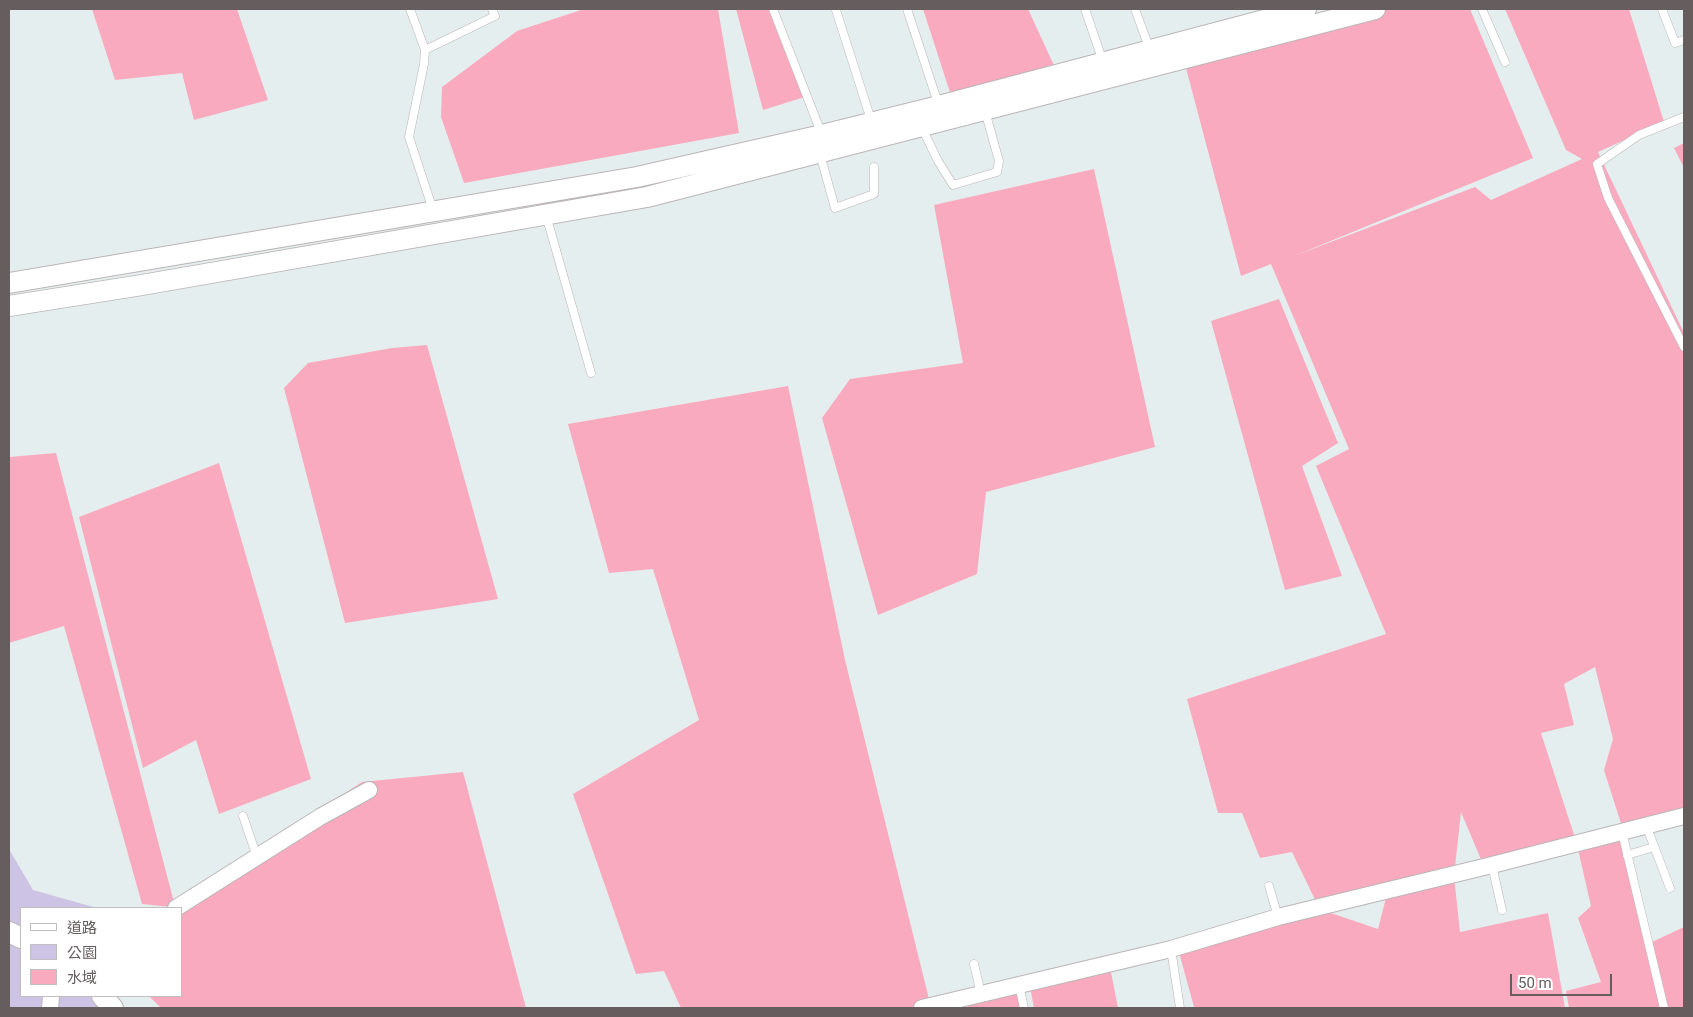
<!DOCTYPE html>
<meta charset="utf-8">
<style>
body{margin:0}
#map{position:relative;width:1693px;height:1017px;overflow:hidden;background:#e5eeee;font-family:Roboto,"Noto Sans TC",sans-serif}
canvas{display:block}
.frame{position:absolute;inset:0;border:10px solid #655d5e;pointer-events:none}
.legend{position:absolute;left:20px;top:907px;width:162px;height:90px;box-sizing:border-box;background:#fff;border:1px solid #c1bebf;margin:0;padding:6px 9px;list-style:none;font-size:15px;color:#655d5e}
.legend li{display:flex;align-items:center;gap:10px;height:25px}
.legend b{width:25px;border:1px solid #c1bebf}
.scale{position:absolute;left:1510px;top:974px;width:102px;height:22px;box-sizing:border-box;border:2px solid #655d5e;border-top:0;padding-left:6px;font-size:15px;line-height:18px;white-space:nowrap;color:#655d5e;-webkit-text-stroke:4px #fff;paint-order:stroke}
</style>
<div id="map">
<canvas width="1693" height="1017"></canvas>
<div class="frame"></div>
<ul class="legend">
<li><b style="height:6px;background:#fff"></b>道路</li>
<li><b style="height:14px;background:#cdc3e4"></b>公園</li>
<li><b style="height:14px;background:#faaabf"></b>水域</li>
</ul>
<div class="scale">50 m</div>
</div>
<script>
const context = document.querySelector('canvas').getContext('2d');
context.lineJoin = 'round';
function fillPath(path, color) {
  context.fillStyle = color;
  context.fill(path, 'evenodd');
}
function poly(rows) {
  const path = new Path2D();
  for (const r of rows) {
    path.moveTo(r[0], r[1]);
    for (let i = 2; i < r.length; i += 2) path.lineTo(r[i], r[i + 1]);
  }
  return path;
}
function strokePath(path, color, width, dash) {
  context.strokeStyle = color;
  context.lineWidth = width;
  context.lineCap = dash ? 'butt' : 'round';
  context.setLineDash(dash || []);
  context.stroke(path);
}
const green = poly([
 [9,849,33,890,97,908,21,908,21,996,94,996,103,1008,9,1008]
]);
const water = poly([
 [92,9,237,9,268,100,194,120,182,73,115,80],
 [584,9,718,9,739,133,464,183,441,117,442,87,517,31],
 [736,9,776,9,811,95,763,110],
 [923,9,1028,9,1063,85,957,114],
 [1337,9,1470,9,1533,158,1294,256,1475,187,1491,200,1582,159,1566,150,1505,9,1629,9,1664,122,1598,152,1684,333,1684,817,1625,833,1652,942,1684,927,1684,1008,1569,1008,1566,991,1601,982,1578,918,1591,906,1577,845,1485,869,1461,812,1454,876,1460,932,1548,913,1565,1008,1205,1008,1194,1007,1177,945,1320,910,1292,852,1260,858,1242,813,1218,813,1187,699,1386,634,1316,466,1349,449,1271,264,1241,276,1182,53],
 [1595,667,1613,739,1604,770,1624,833,1577,844,1541,733,1574,725,1564,684],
 [1387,894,1378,929,1322,910],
 [1684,143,1684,168,1674,148],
 [1094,169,1155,447,986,492,977,574,878,615,822,418,850,379,963,363,934,205],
 [1279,299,1338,443,1302,466,1342,576,1285,590,1211,321],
 [427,345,498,599,345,623,284,388,308,363,392,348],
 [788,386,845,660,931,1007,927,1008,681,1008,664,971,636,974,573,794,699,720,653,569,609,573,568,424],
 [56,453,175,906,362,782,463,772,526,1008,161,1008,149,996,181,996,181,908,142,904,64,626,9,643,9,457],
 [219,463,311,779,219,814,196,740,143,768,79,517],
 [1109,962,1118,1008,1034,1008,1029,982],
 [1016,986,1020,1008,968,1008,966,998]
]);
const service = poly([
 [410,9,425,50,424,64,409,137,433,210],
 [773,9,822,135],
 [907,9,939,106],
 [1085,9,1103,62],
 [1135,9,1150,50],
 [1482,9,1505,62],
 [1662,9,1675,43,1684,40],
 [836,10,872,123],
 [425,50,495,16,492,9],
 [1684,117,1639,135,1597,164,1608,198,1684,347],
 [922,128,938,161,953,185,997,172,999,161,985,111],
 [820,154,835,208,874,194,874,167],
 [546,215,591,373],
 [243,816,257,857],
 [1646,825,1670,888],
 [1622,832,1664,1008],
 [1627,855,1654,847],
 [1492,865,1502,910],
 [1269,886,1278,917],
 [1171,949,1180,1008],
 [974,964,981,994],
 [1019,985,1024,1008]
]);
const minor = poly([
 [176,908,320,817,369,790],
 [50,1008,51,996],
 [922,1008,1171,949,1278,917,1492,865,1684,816]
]);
const tertiary = poly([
 [9,283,637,177,822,135,939,106,1306,9],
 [9,306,142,285,647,197,1375,9],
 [9,932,21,938],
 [102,996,113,1008]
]);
fillPath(green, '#cdc3e4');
fillPath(water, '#faaabf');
strokePath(service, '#bbb5b6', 9);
strokePath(minor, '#bbb5b6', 18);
strokePath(tertiary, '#bbb5b6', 22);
strokePath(service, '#fff', 8);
strokePath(minor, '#fff', 16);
strokePath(tertiary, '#fff', 20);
</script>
